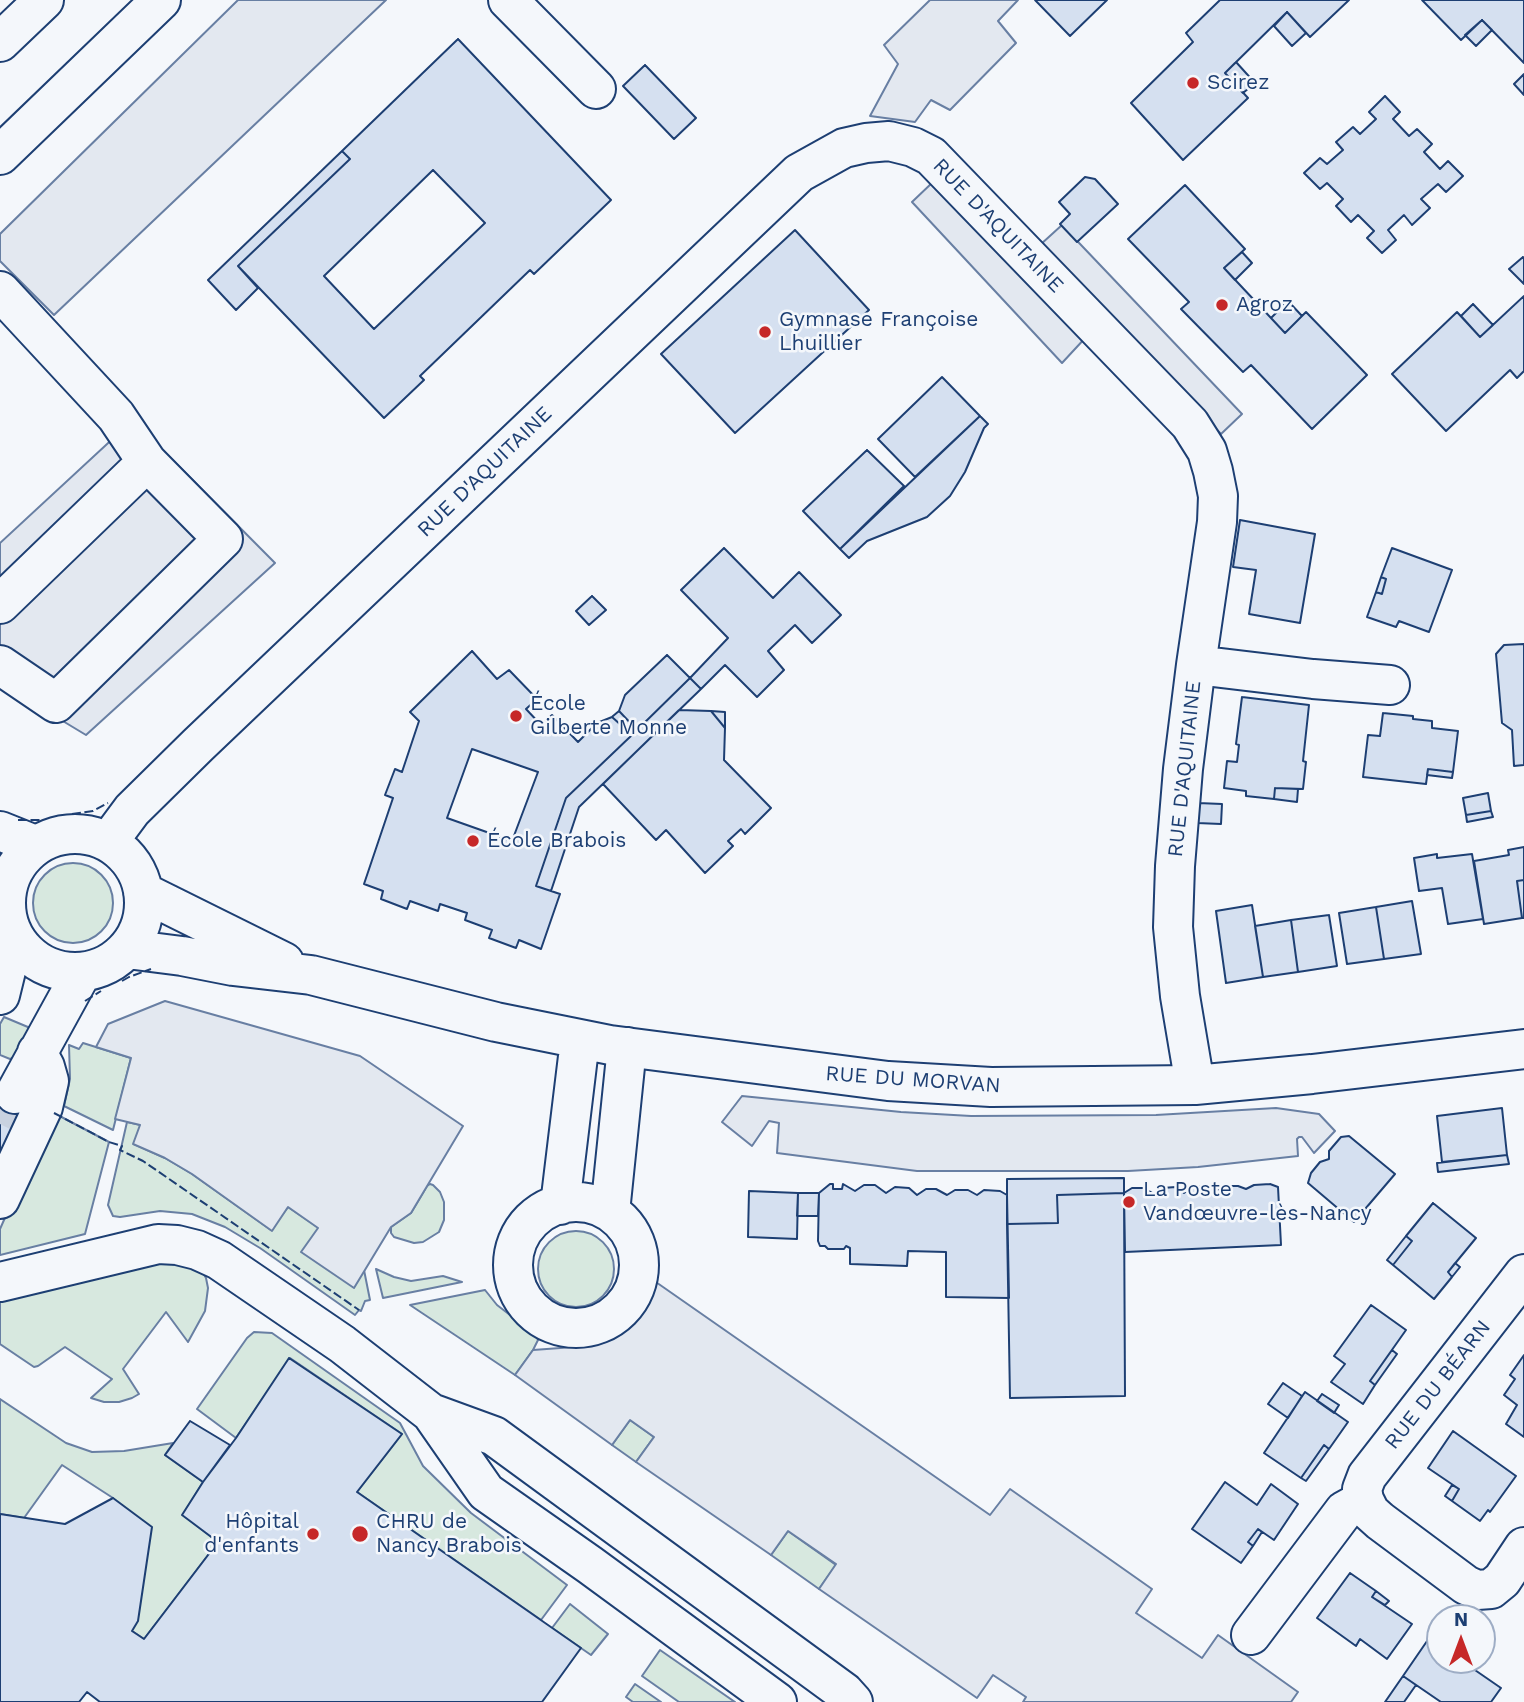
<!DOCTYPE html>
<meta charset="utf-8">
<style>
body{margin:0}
#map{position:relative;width:1524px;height:1702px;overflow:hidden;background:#f4f7fb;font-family:"Work Sans",sans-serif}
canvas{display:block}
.north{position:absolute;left:1426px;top:1604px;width:70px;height:70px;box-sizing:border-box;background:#f4f7fb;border:2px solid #9eadc5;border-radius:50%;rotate:0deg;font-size:19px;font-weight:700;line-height:28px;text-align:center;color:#1d3f73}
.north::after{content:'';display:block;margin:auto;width:24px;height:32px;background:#c62828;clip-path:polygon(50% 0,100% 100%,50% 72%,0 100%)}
</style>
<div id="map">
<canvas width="1524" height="1702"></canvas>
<div class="north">N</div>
</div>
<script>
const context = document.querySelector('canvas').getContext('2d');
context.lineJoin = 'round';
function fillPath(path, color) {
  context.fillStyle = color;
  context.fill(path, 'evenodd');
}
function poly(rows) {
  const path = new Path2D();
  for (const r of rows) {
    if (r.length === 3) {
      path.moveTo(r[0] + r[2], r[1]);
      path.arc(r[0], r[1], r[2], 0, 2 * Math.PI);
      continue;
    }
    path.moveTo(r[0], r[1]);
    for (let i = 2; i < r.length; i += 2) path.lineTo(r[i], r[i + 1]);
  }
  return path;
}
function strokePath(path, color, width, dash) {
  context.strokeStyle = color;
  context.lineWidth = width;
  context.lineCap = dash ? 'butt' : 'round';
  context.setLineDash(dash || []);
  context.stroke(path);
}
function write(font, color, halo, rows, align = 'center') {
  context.font = font + ' "Work Sans",sans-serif';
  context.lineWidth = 5;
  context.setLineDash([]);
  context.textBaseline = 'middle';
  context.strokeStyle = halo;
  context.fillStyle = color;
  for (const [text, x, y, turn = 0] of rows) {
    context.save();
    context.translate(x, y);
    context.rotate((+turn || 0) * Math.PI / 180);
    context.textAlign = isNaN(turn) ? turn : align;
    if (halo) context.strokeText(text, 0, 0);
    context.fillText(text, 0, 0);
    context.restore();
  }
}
const green = poly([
 [73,903,40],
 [4,1017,35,1030,20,1055,10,1059,0,1055,0,1024,4,1017],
 [83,1043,131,1058,113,1130,64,1106,70,1079,69,1045,79,1049,83,1043],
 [52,1112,109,1142,85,1234,0,1255,0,1229,52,1112],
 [127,1122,141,1125,134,1144,165,1158,192,1174,271,1230,288,1207,319,1228,354,1287,364,1270,370,1300,365,1301,361,1311,359,1310,355,1315,260,1248,225,1227,192,1214,160,1211,120,1217,113,1216,108,1205,127,1122],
 [430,1184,433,1185,440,1192,444,1202,444,1220,439,1232,423,1242,414,1243,394,1237,391,1233,391,1227,411,1213,427,1186,430,1184],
 [576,1269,38],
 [162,1259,201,1269,206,1278,208,1288,205,1311,188,1342,166,1312,123,1369,139,1394,132,1398,119,1402,104,1402,91,1398,112,1379,65,1347,38,1366,34,1367,0,1344,0,1300,162,1259],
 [376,1269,394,1277,411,1281,443,1276,462,1282,383,1298,376,1269],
 [485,1290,497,1305,536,1335,538,1340,533,1350,515,1375,410,1305,485,1290],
 [254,1332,272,1333,400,1423,423,1466,471,1513,567,1585,541,1620,357,1492,402,1434,290,1358,236,1438,197,1409,247,1338,254,1332],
 [0,1399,66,1443,92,1452,124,1451,173,1443,165,1455,203,1482,183,1515,218,1542,144,1639,132,1631,113,1498,62,1465,24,1518,0,1514,0,1399],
 [630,1420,654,1437,636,1462,612,1445,630,1420],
 [788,1531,836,1565,819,1589,771,1555,788,1531],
 [570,1604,608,1634,591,1655,552,1628,570,1604],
 [660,1650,735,1702,679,1702,642,1676,660,1650],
 [635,1684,661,1702,633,1702,626,1697,635,1684]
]);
const parking = poly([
 [238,0,386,0,54,315,0,261,0,234,238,0],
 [930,0,1018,0,998,21,1016,43,950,110,931,100,915,122,870,116,898,64,884,45,930,0],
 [934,181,1087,336,1062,363,912,202,934,181],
 [1062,225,1242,414,1221,434,1040,245,1062,225],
 [133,420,275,563,86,735,0,683,0,543,133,420],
 [165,1001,360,1056,463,1126,411,1213,391,1227,354,1288,301,1252,318,1228,288,1207,272,1231,192,1174,165,1158,133,1144,140,1125,115,1119,131,1058,96,1047,108,1024,165,1001],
 [742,1096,901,1112,971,1116,1156,1115,1276,1108,1319,1114,1335,1131,1314,1153,1302,1137,1299,1137,1297,1139,1298,1156,1198,1167,1128,1171,917,1171,777,1153,779,1123,769,1121,752,1146,722,1122,742,1096],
 [653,1280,990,1515,1010,1489,1152,1589,1136,1613,1202,1658,1218,1635,1298,1692,1291,1702,1023,1702,1026,1697,993,1675,977,1698,819,1589,836,1564,788,1531,771,1555,636,1462,654,1437,630,1420,612,1445,515,1375,533,1350,588,1346,617,1334,653,1280]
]);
const building = poly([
 [1035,0,1107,0,1070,36,1035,0],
 [1220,0,1349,0,1310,37,1287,12,1225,73,1248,98,1183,160,1131,103,1193,42,1186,33,1220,0],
 [1422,0,1524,0,1524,63,1482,20,1461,40,1422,0],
 [1287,12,1306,33,1292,46,1274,26,1287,12],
 [1482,20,1492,30,1476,46,1465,35,1482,20],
 [458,39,611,200,534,274,530,270,420,376,424,380,384,418,238,266,350,159,342,151,458,39],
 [433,170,485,223,374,329,324,276,433,170],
 [1236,62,1255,83,1243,93,1225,73,1236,62],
 [645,65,696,118,674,139,623,86,645,65],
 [1524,74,1524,95,1514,84,1524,74],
 [1385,96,1400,112,1393,119,1409,136,1417,129,1432,144,1424,152,1440,169,1448,161,1463,176,1446,192,1438,184,1421,199,1430,208,1412,225,1404,215,1388,230,1396,240,1382,253,1367,238,1374,231,1358,215,1351,222,1336,206,1343,199,1327,183,1320,189,1304,173,1320,158,1327,164,1343,150,1336,142,1353,127,1360,134,1376,119,1369,112,1385,96],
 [342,151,350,159,238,266,258,288,236,310,208,280,342,151],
 [1085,177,1095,179,1118,204,1077,242,1060,224,1070,214,1059,202,1085,177],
 [1185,185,1245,249,1224,268,1271,318,1285,333,1306,312,1367,375,1312,429,1251,365,1243,372,1181,309,1189,302,1128,239,1185,185],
 [795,230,869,310,735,433,661,354,795,230],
 [1242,252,1252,263,1235,280,1224,268,1242,252],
 [1523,257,1524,259,1524,284,1509,269,1523,257],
 [1524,296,1524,371,1517,378,1510,370,1446,431,1392,374,1457,312,1480,337,1524,296],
 [1288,301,1302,316,1285,333,1271,318,1288,301],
 [1473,304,1493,325,1480,337,1461,316,1473,304],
 [942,377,980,416,915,477,878,439,942,377],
 [980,416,988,424,984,428,965,472,950,496,927,517,867,541,849,558,840,549,980,416],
 [867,450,904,486,840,549,803,511,867,450],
 [1240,520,1315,534,1300,623,1249,614,1256,570,1233,567,1240,520],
 [724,548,773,598,799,572,841,615,812,643,795,625,768,651,784,670,757,697,725,665,701,689,690,678,728,638,681,590,724,548],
 [1392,548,1452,570,1429,632,1399,621,1396,627,1367,617,1376,592,1382,594,1386,579,1381,577,1392,548],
 [1381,577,1386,579,1382,594,1376,592,1381,577],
 [592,596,606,610,589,625,576,611,592,596],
 [1524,644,1524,765,1514,766,1512,730,1502,723,1496,654,1504,645,1524,644],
 [472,651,497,679,509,670,537,699,526,709,541,725,552,715,578,742,597,723,612,717,632,735,566,798,536,886,560,894,541,949,519,940,516,948,489,938,492,930,465,920,467,913,440,904,438,911,410,901,407,909,381,899,383,891,364,884,393,798,385,795,395,769,402,772,419,721,410,712,472,651],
 [472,749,538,772,512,841,447,818,472,749],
 [667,655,690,678,637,730,619,711,625,695,667,655],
 [690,678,701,689,579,807,551,891,536,886,566,798,632,735,612,717,613,716,619,711,637,730,690,678],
 [1242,697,1309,705,1303,761,1306,762,1303,789,1275,788,1274,799,1246,796,1246,791,1224,788,1227,761,1237,762,1239,745,1236,744,1242,697],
 [679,710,711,711,725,728,724,760,771,808,745,834,741,829,728,841,733,846,705,873,666,830,656,840,603,784,679,710],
 [711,711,725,712,725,728,711,711],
 [1383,713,1413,716,1413,719,1432,721,1432,728,1458,731,1453,772,1428,769,1426,784,1363,777,1368,735,1380,736,1383,713],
 [1428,769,1453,772,1452,778,1427,775,1428,769],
 [1275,788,1298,789,1297,802,1274,799,1275,788],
 [1488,793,1491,811,1466,815,1463,798,1488,793],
 [1198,803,1222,804,1221,824,1197,823,1198,803],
 [1491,811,1493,817,1467,822,1466,815,1491,811],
 [1524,847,1524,880,1517,881,1522,918,1484,924,1474,861,1509,855,1508,850,1524,847],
 [1437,854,1437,858,1472,854,1483,919,1448,924,1442,888,1419,891,1414,858,1437,854],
 [1524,880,1524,918,1522,918,1517,881,1524,880],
 [1412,901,1421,954,1384,959,1376,907,1412,901],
 [1252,905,1263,977,1226,983,1216,911,1252,905],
 [1376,907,1384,959,1347,964,1339,913,1376,907],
 [1329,915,1337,966,1298,972,1291,920,1329,915],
 [1291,920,1298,972,1263,977,1255,926,1291,920],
 [0,1086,30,1101,0,1159,0,1086],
 [1502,1108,1507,1155,1442,1162,1437,1116,1502,1108],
 [1349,1136,1395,1174,1354,1222,1308,1183,1311,1173,1320,1162,1329,1159,1329,1151,1341,1137,1349,1136],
 [1507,1155,1509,1164,1438,1172,1437,1163,1507,1155],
 [1124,1178,1124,1193,1057,1195,1058,1223,1007,1224,1007,1179,1124,1178],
 [830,1184,833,1184,833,1189,842,1189,843,1184,855,1191,864,1185,875,1185,886,1193,895,1187,909,1188,917,1195,926,1189,936,1189,947,1195,955,1190,968,1190,977,1195,984,1190,1000,1191,1007,1195,1009,1298,946,1297,946,1252,908,1251,907,1266,850,1264,850,1248,846,1246,844,1249,828,1249,825,1246,820,1246,818,1241,819,1193,830,1184],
 [1270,1184,1278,1187,1281,1245,1125,1252,1124,1193,1132,1188,1144,1188,1154,1194,1162,1188,1176,1187,1184,1193,1193,1187,1209,1186,1216,1191,1223,1186,1238,1186,1246,1189,1254,1185,1270,1184],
 [749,1191,798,1193,797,1239,748,1237,749,1191],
 [798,1193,819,1193,818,1216,797,1216,798,1193],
 [1124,1193,1125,1396,1010,1398,1007,1224,1058,1223,1057,1195,1124,1193],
 [1433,1203,1476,1238,1448,1272,1452,1277,1434,1299,1393,1265,1412,1241,1406,1236,1433,1203],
 [1406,1236,1412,1241,1393,1265,1387,1260,1406,1236],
 [1455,1263,1460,1267,1452,1277,1448,1272,1455,1263],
 [1371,1305,1406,1330,1370,1381,1375,1385,1363,1404,1331,1382,1345,1364,1334,1356,1371,1305],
 [1392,1350,1397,1354,1375,1385,1370,1381,1392,1350],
 [1524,1355,1524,1437,1506,1424,1517,1405,1504,1395,1515,1379,1510,1375,1524,1355],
 [289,1358,402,1434,357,1492,581,1648,542,1702,100,1702,87,1692,79,1702,0,1702,0,1514,65,1524,113,1498,152,1527,138,1621,132,1631,144,1639,218,1542,182,1515,203,1482,236,1438,289,1358],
 [1283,1383,1302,1396,1288,1418,1268,1404,1283,1383],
 [1305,1392,1348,1422,1329,1449,1324,1445,1301,1478,1264,1453,1305,1392],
 [1322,1394,1339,1405,1334,1413,1317,1401,1322,1394],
 [190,1421,230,1445,203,1482,165,1455,190,1421],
 [1453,1431,1516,1476,1490,1512,1488,1510,1480,1521,1452,1501,1459,1489,1428,1468,1453,1431],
 [1324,1445,1329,1449,1306,1481,1301,1478,1324,1445],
 [1225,1482,1257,1505,1271,1484,1298,1504,1274,1540,1258,1529,1248,1542,1253,1546,1241,1563,1192,1529,1225,1482],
 [1452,1485,1459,1489,1452,1501,1445,1496,1452,1485],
 [1258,1529,1262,1532,1253,1546,1248,1542,1258,1529],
 [1350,1573,1376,1591,1372,1597,1412,1624,1387,1659,1360,1639,1356,1646,1317,1618,1350,1573],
 [1376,1591,1389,1601,1385,1605,1372,1597,1376,1591],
 [1436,1628,1440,1631,1440,1660,1468,1660,1464,1666,1471,1670,1472,1668,1501,1688,1491,1702,1441,1702,1403,1676,1436,1628],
 [1403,1676,1416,1685,1404,1702,1385,1702,1403,1676]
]);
const minorTunnel = poly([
 [0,1124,15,1094]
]);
const minor = poly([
 [508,0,596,89],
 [0,42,44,0],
 [0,155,161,0],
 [0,291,116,416,147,462,223,539,56,703,0,665],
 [0,604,147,462],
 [1196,665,1313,679,1390,685],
 [0,831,35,845],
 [75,903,69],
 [109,841,132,810,198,745,799,173,844,148,866,143,889,141,913,147,931,156,1190,424,1207,451,1213,471,1218,496,1217,522,1196,665,1183,769,1175,866,1173,927,1180,996,1195,1085],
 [143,892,284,962],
 [127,949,182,956,233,966,311,975,496,1022,610,1045,888,1081,991,1087,1195,1085,1312,1074,1524,1049],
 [0,995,14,938],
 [15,1094,82,972],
 [0,1199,43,1107,49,1081,45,1067,37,1052],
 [576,1265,63],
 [560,1205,580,1040],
 [610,1212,627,1047],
 [1524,1274,1367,1476,1362,1489,1364,1500,1370,1512,1380,1521,1466,1585,1477,1590,1491,1589,1502,1580,1524,1547],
 [0,1282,158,1244,177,1245,197,1250,219,1260,342,1344,431,1413,486,1492,590,1565,777,1702],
 [431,1413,494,1436,844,1692,853,1702],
 [1251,1635,1344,1511,1364,1500]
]);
const fence = poly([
 [72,814,93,811,108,803],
 [18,820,41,820],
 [122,981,129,977,151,969],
 [85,1001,101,991],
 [54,1113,109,1142,122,1146,120,1150,143,1161,359,1310]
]);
const markers = [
 [1193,83,7,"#c62828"],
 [1222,305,7,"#c62828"],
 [765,332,7,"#c62828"],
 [516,716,7,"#c62828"],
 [473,841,7,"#c62828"],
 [1129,1202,7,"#c62828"],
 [313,1534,7,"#c62828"],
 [360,1534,9,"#c62828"]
];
const poiNames = [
 ["Scirez",1207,83],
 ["Agroz",1236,305],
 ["Gymnase Françoise",779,320],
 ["Lhuillier",779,344],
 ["École",530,704],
 ["Gilberte Monne",530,728],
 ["École Brabois",487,841],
 ["La Poste",1143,1190],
 ["Vandœuvre-lès-Nancy",1143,1214],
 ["Hôpital",299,1522,"right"],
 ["d'enfants",299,1546,"right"],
 ["CHRU de",376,1522],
 ["Nancy Brabois",376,1546]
];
const streetNames = [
 ["RUE D'AQUITAINE",998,226,46],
 ["RUE D'AQUITAINE",485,472,-44],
 ["RUE D'AQUITAINE",1185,769,-84],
 ["RUE DU MORVAN",913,1080,4],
 ["RUE DU BÉARN",1438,1385,-52]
];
fillPath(green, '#d7e8df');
strokePath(green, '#687fa3', 2);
fillPath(parking, '#e3e8f0');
strokePath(parking, '#687fa3', 2);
fillPath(building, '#d5e0f0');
strokePath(building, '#1d3f73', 2);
strokePath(minorTunnel, '#c9d2e0', 38, [38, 19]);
strokePath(minor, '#1d3f73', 42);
strokePath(minor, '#f4f7fb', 38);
strokePath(fence, '#1d3f73', 2, [9, 3.5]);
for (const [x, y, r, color] of markers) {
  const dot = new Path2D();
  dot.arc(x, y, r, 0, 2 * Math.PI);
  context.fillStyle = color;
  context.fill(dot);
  strokePath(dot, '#f4f7fb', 2.5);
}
write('21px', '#1d3f73', '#f4f7fb', poiNames, 'left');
write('21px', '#1d3f73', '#f4f7fb', streetNames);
</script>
